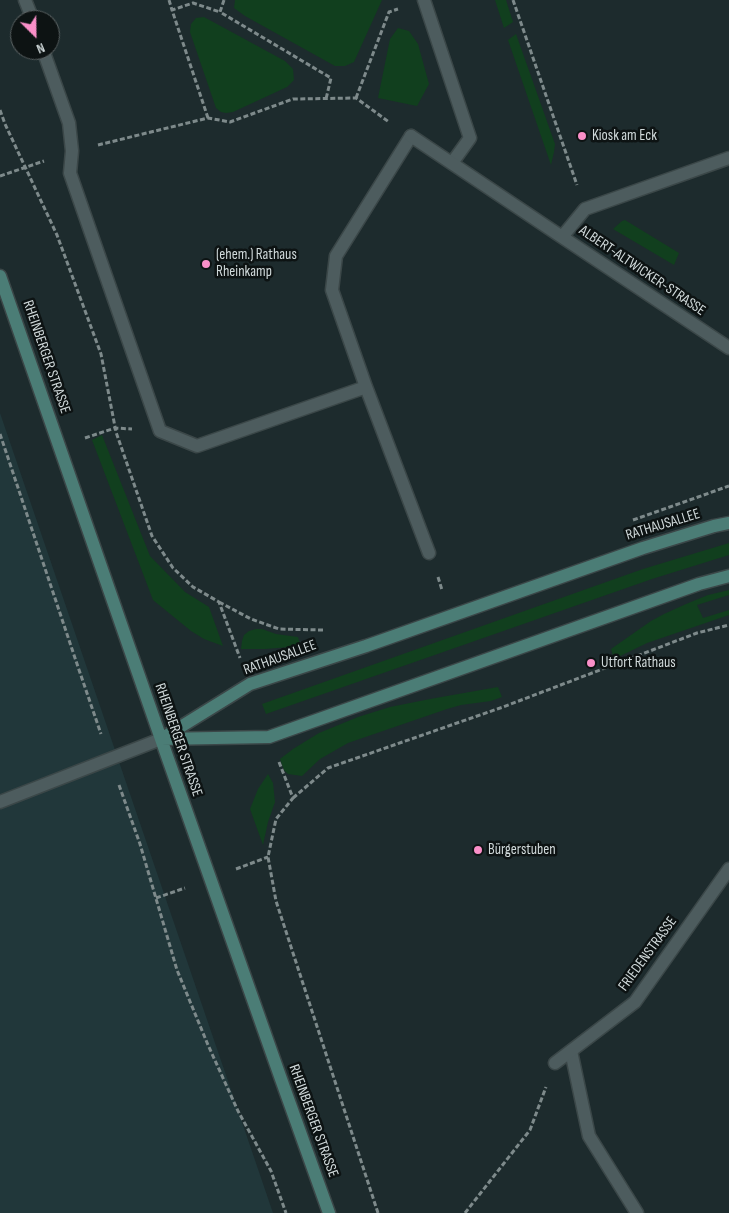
<!DOCTYPE html>
<meta charset="utf-8">
<style>
body{margin:0}
#map{position:relative;width:729px;height:1213px;overflow:hidden;background:#1d2b2d;font-family:"Sofia Sans Condensed",sans-serif}
canvas{display:block}
.north{position:absolute;left:10px;top:10px;width:50px;height:50px;box-sizing:border-box;background:#0d1313;border:1px solid #5b6263;border-radius:50%;rotate:157deg;font-size:14px;font-weight:700;line-height:20px;text-align:center;color:#d0d9da}
.north::after{content:'';display:block;margin:auto;width:18px;height:22px;background:#fa8fc8;clip-path:polygon(50% 0,100% 100%,50% 72%,0 100%)}
</style>
<div id="map">
<canvas width="729" height="1213"></canvas>
<div class="north">N</div>
</div>
<script>
const context = document.querySelector('canvas').getContext('2d');
context.lineJoin = 'round';
function fillPath(path, color) {
  context.fillStyle = color;
  context.fill(path, 'evenodd');
}
function poly(rows) {
  const path = new Path2D();
  for (const r of rows) {
    path.moveTo(r[0], r[1]);
    for (let i = 2; i < r.length; i += 2) path.lineTo(r[i], r[i + 1]);
  }
  return path;
}
function strokePath(path, color, width, dash) {
  context.strokeStyle = color;
  context.lineWidth = width;
  context.lineCap = dash ? 'butt' : 'round';
  context.setLineDash(dash || []);
  context.stroke(path);
}
function write(font, color, halo, rows, align = 'center') {
  context.font = font + ' "Sofia Sans Condensed",sans-serif';
  context.lineWidth = 5;
  context.setLineDash([]);
  context.textBaseline = 'middle';
  context.strokeStyle = halo;
  context.fillStyle = color;
  for (const [text, x, y, turn = 0] of rows) {
    context.save();
    context.translate(x, y);
    context.rotate((+turn || 0) * Math.PI / 180);
    context.textAlign = isNaN(turn) ? turn : align;
    if (halo) context.strokeText(text, 0, 0);
    context.fillText(text, 0, 0);
    context.restore();
  }
}
const built = poly([
 [0,413,273,1213,0,1213]
]);
const green = poly([
 [235,0,382,0,354,62,345,66,335,66,245,16,234,8],
 [495,0,506,0,513,22,504,28],
 [204,17,285,61,293,69,294,80,287,87,233,112,226,113,221,112,216,108,190,32,191,24,196,18],
 [398,28,409,31,418,44,429,84,417,106,378,98,390,39],
 [516,34,555,144,554,152,551,165,508,40],
 [625,220,679,253,674,265,613,229,622,221],
 [102,435,150,556,185,592,209,607,223,646,204,639,191,631,153,600,92,440],
 [729,543,729,555,652,579,266,714,262,704,643,569],
 [729,590,729,595,697,605,703,618,729,610,729,615,647,643,614,659,611,649,651,621,664,614,686,604,708,595],
 [256,629,262,629,276,634,298,637,300,644,290,647,265,649,241,649,242,641,244,635,249,631],
 [498,687,502,697,491,701,461,705,447,709,348,743,320,759,302,776,288,774,284,770,280,759,293,749,319,733,358,717,390,707,430,699],
 [268,774,273,783,275,802,268,822,263,845,250,809,258,789]
]);
const path = poly([
 [169,0,172,10],
 [224,0,220,12,331,78,326,99],
 [513,0,577,185],
 [356,98,389,12,398,9],
 [0,110,5,124,57,235,101,354,116,432,152,536,173,568,193,587,219,602,240,658],
 [208,118,172,10,193,3,220,12],
 [98,145,208,118,230,122,293,99,356,98,389,122],
 [0,176,44,161],
 [0,434,76,661,101,734],
 [85,438,115,428,132,429],
 [633,520,729,486],
 [438,577,442,590],
 [219,602,251,619,279,629,323,630],
 [279,762,293,798,276,819,268,857,276,901,378,1213],
 [119,785,140,844,177,970,208,1045,238,1111,271,1171,286,1213],
 [293,798,328,768,503,707,697,633,729,625],
 [236,869,268,857],
 [156,898,185,888],
 [465,1213,530,1130,546,1087]
]);
const lane = poly([
 [25,0,33,20],
 [424,0,470,138,452,163],
 [43,50,69,123,72,151,70,173,160,431,197,446,366,387],
 [411,136,336,256,332,290,366,387,429,553],
 [0,802,161,739],
 [571,1051,589,1136,637,1213]
]);
const street = poly([
 [411,136,562,237,585,209,729,158],
 [562,237,729,348],
 [555,1063,635,1002,729,869]
]);
const secondary = poly([
 [0,276,161,739,281,1079,329,1213],
 [161,739,250,684,366,646,643,548,714,526,729,523],
 [161,739,269,737,699,584,729,576]
]);
const markers = [
 [582,136,5,"#fa8fc8"],
 [206,264,5,"#fa8fc8"],
 [591,663,5,"#fa8fc8"],
 [478,850,5,"#fa8fc8"]
];
const poiNames = [
 ["Kiosk am Eck",592,136],
 ["(ehem.) Rathaus",216,255],
 ["Rheinkamp",216,272],
 ["Utfort Rathaus",601,663],
 ["Bürgerstuben",488,850]
];
const streetNames = [
 ["ALBERT-ALTWICKER-STRASSE",642,271,34],
 ["RHEINBERGER STRASSE",46,357,71],
 ["RATHAUSALLEE",663,525,-17],
 ["RATHAUSALLEE",280,658,-20],
 ["RHEINBERGER STRASSE",178,740,71],
 ["FRIEDENSTRASSE",648,954,-54],
 ["RHEINBERGER STRASSE",313,1121,70]
];
fillPath(built, '#21373a');
fillPath(green, '#113f1e');
strokePath(lane, '#3b4748', 15);
strokePath(street, '#3b4748', 15);
strokePath(secondary, '#3b4748', 15);
strokePath(path, '#7e8a8b', 3, [5, 2.5]);
strokePath(lane, '#4d5c5e', 12);
strokePath(street, '#4d5c5e', 12);
strokePath(secondary, '#4b7d76', 12);
for (const [x, y, r, color] of markers) {
  const dot = new Path2D();
  dot.arc(x, y, r, 0, 2 * Math.PI);
  context.fillStyle = color;
  context.fill(dot);
  strokePath(dot, '#0d1313', 2);
}
write('15px', '#d0d9da', '#0d1313', poiNames, 'left');
write('15px', '#d0d9da', '#0d1313', streetNames);
</script>
